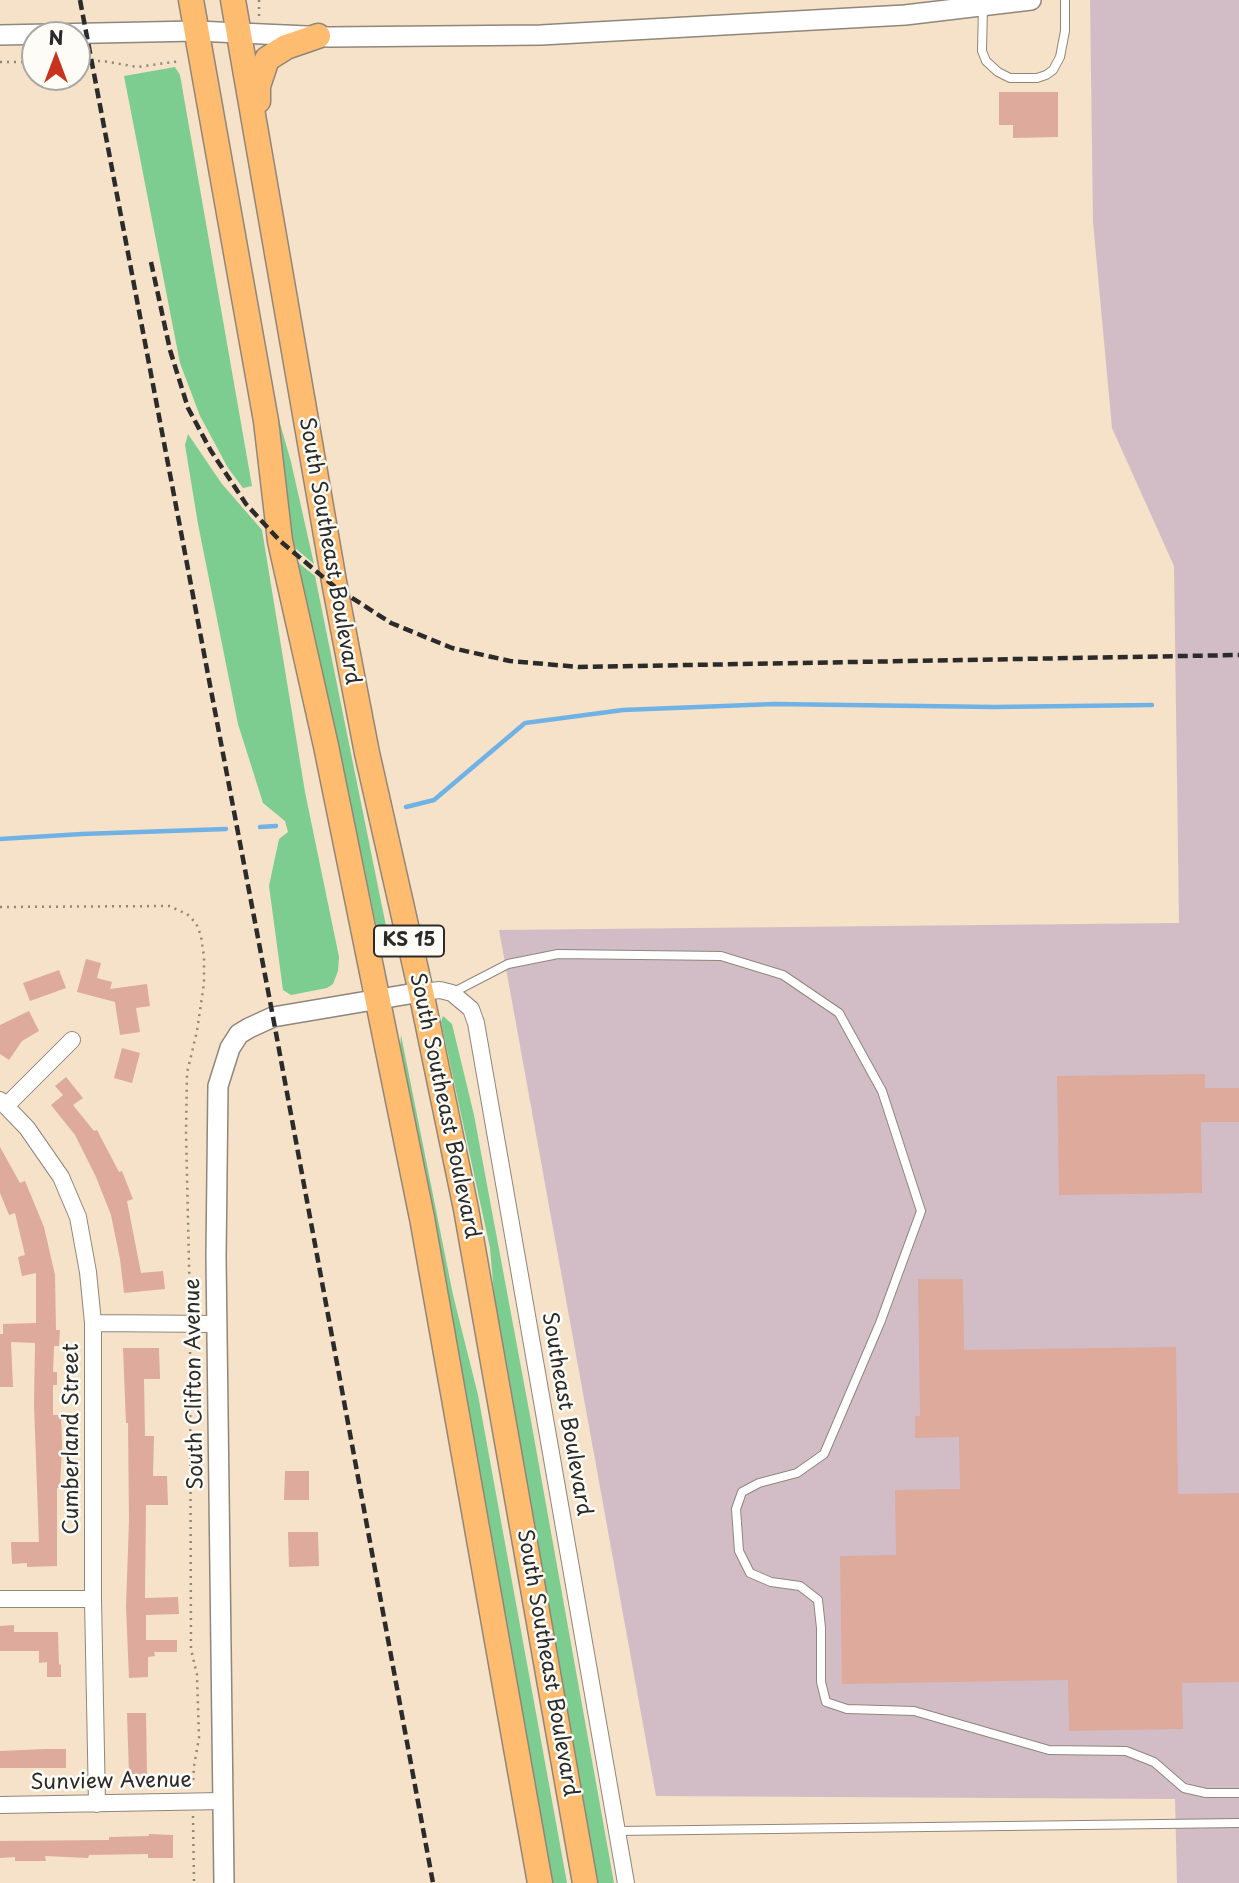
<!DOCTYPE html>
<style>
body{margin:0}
#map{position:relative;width:1239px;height:1883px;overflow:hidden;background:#f5e2c9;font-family:"Playpen Sans",sans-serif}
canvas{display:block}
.north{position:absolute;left:21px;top:21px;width:70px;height:70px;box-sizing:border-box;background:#fdfcf7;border:2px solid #a9a8a5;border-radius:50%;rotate:0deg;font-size:19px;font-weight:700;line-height:28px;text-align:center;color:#2b2b2b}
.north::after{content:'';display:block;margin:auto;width:24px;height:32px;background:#c8321e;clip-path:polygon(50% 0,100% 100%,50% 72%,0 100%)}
</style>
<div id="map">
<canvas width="1239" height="1883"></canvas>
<div class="north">N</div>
</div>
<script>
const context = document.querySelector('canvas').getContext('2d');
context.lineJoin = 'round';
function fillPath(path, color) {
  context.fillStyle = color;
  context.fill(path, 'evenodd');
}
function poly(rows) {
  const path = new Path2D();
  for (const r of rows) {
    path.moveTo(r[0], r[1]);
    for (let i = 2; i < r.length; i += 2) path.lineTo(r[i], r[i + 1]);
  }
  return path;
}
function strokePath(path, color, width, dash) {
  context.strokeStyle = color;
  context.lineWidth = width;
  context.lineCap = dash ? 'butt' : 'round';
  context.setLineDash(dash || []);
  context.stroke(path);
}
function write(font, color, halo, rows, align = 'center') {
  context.font = font + ' "Playpen Sans",sans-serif';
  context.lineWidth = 5;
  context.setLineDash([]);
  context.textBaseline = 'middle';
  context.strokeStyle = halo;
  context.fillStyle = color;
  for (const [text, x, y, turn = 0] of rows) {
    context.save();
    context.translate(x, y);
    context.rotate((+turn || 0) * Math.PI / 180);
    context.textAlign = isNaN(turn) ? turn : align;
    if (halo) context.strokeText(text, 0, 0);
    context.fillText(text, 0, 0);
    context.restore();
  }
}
const industrial = poly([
 [1090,0,1239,0,1239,1883,1177,1883,1175,1799,656,1796,499,930,1179,923,1174,566,1112,428,1093,222]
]);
const green = poly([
 [175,67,180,75,252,486,243,488,228,468,200,416,180,363,124,76],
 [272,395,291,462,314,564,294,547,271,421],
 [188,434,222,484,262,530,305,792,339,957,338,971,333,984,327,988,291,995,283,990,269,886,279,839,288,832,285,821,263,803,238,724,198,524,185,445],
 [295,560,315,576,388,936,390,958,382,952,335,732],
 [443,1016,452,1024,474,1115,531,1421,614,1883,596,1883,495,1305,490,1248,441,1022],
 [401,1035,453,1295,478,1395,567,1883,550,1883,399,1060]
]);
const stream = poly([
 [406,807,434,800,525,723,623,710,774,704,994,707,1152,705],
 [260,827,276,826],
 [0,839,82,834,226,829]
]);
const building = poly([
 [999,92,1058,92,1058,137,1013,138,1013,125,999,125],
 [86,959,101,963,97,978,112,982,110,989,147,984,150,1006,136,1008,140,1032,120,1035,115,1002,77,992],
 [59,970,66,988,30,1001,23,983],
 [29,1011,39,1031,22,1041,9,1060,0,1054,0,1025],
 [122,1048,140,1053,132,1083,114,1078],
 [1205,1074,1205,1088,1239,1088,1239,1122,1201,1122,1202,1193,1059,1195,1057,1076],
 [66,1077,83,1098,73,1105,94,1131,97,1130,119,1172,122,1171,133,1199,127,1201,141,1273,163,1271,165,1289,124,1293,120,1259,111,1215,96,1177,75,1135,51,1105,63,1095,55,1086],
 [0,1147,20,1183,25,1181,44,1227,55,1275,56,1330,60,1330,59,1346,54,1346,53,1372,57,1372,57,1385,53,1385,53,1415,61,1415,62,1445,60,1488,57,1488,57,1566,27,1567,27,1563,12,1564,11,1542,39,1542,34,1404,35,1343,11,1342,13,1387,0,1387,0,1334,3,1334,3,1324,36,1323,36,1273,22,1276,18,1257,25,1255,15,1213,9,1215,0,1193],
 [918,1279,963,1279,964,1350,1176,1347,1178,1494,1239,1493,1239,1682,1182,1683,1183,1729,1069,1731,1068,1680,842,1684,840,1556,896,1555,895,1490,960,1489,959,1437,915,1438,915,1416,920,1416],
 [123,1348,159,1348,160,1379,144,1379,145,1436,154,1436,153,1476,167,1476,168,1505,146,1505,145,1598,178,1597,179,1614,146,1615,146,1640,177,1640,177,1652,154,1652,155,1656,148,1657,148,1677,129,1678,126,1606,129,1521,128,1423,126,1423],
 [285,1471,309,1471,309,1500,284,1500],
 [288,1532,318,1532,319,1566,289,1567],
 [14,1625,14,1632,58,1632,59,1665,61,1664,61,1677,47,1677,47,1662,39,1663,39,1651,0,1651,0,1626],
 [127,1713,146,1713,147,1774,129,1774],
 [45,1749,66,1749,66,1768,0,1768,0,1751],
 [149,1834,173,1835,173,1858,148,1858,148,1854,89,1855,88,1858,45,1856,46,1861,15,1861,15,1857,0,1858,0,1841,109,1840,109,1837,149,1836]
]);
const path = poly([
 [259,0,259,17],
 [77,61,103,61,137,67,181,61],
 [0,62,35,62],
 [0,907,169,906,187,914,196,923,201,936,204,957,204,983,197,1031,187,1073,186,1132,190,1307],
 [190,1338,191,1649,197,1675,199,1738,194,1766,193,1785],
 [193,1816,194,1883]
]);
const service = poly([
 [983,6,982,51,986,61,998,72,1010,78,1037,78,1046,75,1053,70,1060,57,1065,31,1065,0],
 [452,993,508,964,558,954,721,956,783,975,839,1013,882,1091,921,1211,880,1323,824,1454,797,1473,759,1483,742,1492,736,1509,739,1551,750,1573,771,1582,800,1586,818,1600,821,1628,821,1682,826,1702,847,1709,914,1711,1049,1750,1126,1751,1154,1762,1184,1788,1206,1793,1239,1793],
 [616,1831,1239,1823]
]);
const minor = poly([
 [421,992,440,990,452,993,471,1009,476,1023,626,1883],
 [0,1100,27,1128,61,1177,78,1217,88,1272,93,1323,93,1599,97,1804],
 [6,1106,72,1040],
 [93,1323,217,1324],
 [0,1599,93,1599],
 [0,1805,223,1801]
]);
const tertiary = poly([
 [0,35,196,31,329,37,541,35,905,15,1031,0],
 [224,1883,216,1257,218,1086,230,1048,239,1034,249,1028,273,1017,421,992]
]);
const primary = poly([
 [191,0,266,421,280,541,326,746,422,1218,540,1883],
 [233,0,335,587,367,753,421,992,466,1209,585,1883],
 [258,101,258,86,267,59,286,47,318,36]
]);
const rail = poly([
 [80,0,273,1017,433,1883],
 [151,262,170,350,188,408,211,451,246,504,280,541,335,587,391,623,452,648,510,661,579,667,1239,655]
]);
const shields = [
 [409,941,70]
];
const shieldNames = [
 ["KS 15",409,941]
];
const streetNames = [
 ["South Southeast Boulevard",329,551,80],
 ["South Southeast Boulevard",444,1106,78],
 ["South Clifton Avenue",195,1384,-91],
 ["Southeast Boulevard",566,1414,80],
 ["Cumberland Street",72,1439,-90],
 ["South Southeast Boulevard",547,1663,80],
 ["Sunview Avenue",111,1782,-1]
];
fillPath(industrial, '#d2bdc6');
fillPath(green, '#7ccd8f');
strokePath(stream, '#70b2e5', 4.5);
fillPath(building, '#ddaa9b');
strokePath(service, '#90867a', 10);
strokePath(minor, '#90867a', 18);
strokePath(tertiary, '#90867a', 22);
strokePath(primary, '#90867a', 27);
strokePath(path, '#90867a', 2.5, [2, 5]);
strokePath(service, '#fff', 8);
strokePath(minor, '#fff', 16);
strokePath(tertiary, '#fff', 19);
strokePath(primary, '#febc71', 24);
strokePath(rail, '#2b2b2b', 4.5, [10, 5]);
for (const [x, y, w] of shields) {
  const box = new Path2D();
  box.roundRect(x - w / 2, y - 15.5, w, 31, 5);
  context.fillStyle = '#fdfcf7';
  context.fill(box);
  strokePath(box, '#2b2b2b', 2);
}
write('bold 19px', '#2b2b2b', null, shieldNames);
write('21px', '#2b2b2b', '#fdfcf7', streetNames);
</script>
